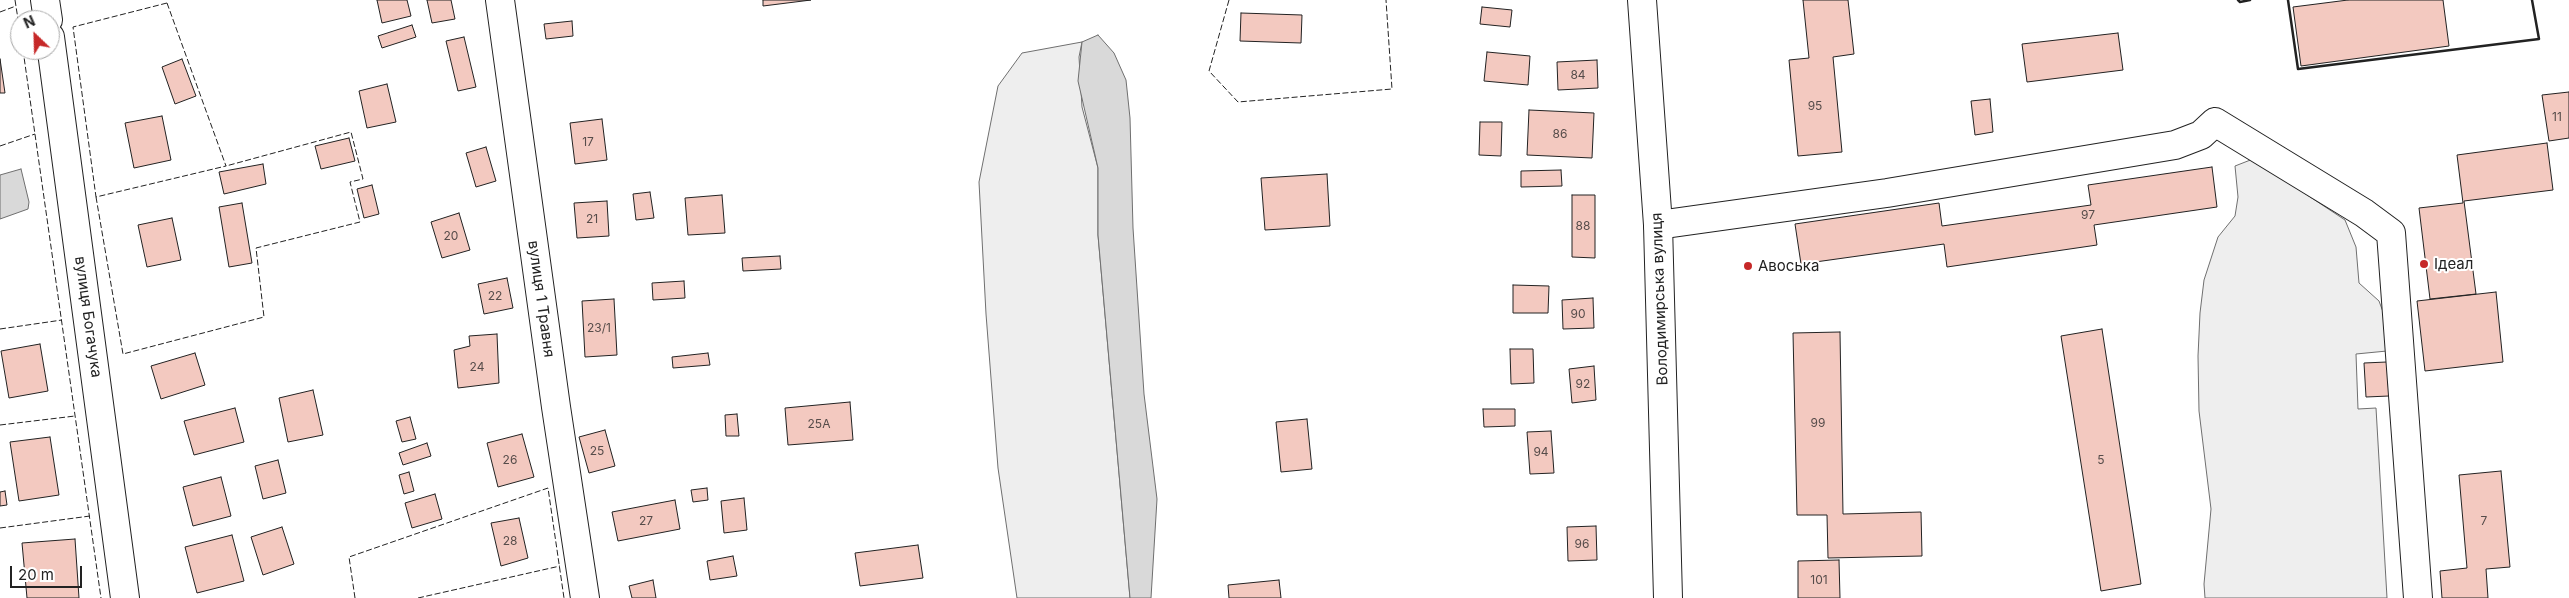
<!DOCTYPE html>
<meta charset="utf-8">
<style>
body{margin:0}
#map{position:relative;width:2569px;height:598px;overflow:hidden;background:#fff;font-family:Inter,sans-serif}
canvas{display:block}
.north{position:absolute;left:10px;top:10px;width:50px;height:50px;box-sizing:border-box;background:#fff;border:1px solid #a7a7a7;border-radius:50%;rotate:336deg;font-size:14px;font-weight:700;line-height:20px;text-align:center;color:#222}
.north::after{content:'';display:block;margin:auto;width:18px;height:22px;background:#c62828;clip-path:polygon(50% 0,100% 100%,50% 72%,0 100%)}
.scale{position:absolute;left:10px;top:566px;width:72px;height:22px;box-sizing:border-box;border:2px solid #222;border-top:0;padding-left:6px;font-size:15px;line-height:18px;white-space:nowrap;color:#222;-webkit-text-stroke:4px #fff;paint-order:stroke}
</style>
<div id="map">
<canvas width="2569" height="598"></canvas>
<div class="north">N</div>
<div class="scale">20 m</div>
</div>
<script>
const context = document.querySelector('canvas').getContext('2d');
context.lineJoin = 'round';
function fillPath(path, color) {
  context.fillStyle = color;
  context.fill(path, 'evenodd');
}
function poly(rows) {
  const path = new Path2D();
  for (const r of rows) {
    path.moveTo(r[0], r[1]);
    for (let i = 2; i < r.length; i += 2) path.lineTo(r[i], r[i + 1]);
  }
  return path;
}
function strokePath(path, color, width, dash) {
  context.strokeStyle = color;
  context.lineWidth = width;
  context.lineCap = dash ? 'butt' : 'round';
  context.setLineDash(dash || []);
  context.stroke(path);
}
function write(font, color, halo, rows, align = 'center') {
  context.font = font + ' Inter,sans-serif';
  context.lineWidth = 4;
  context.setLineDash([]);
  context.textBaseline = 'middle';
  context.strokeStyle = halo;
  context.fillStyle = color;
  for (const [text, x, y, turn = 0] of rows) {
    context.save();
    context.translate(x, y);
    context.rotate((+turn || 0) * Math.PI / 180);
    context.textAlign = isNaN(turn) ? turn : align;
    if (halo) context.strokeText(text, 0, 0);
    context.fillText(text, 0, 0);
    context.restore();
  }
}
const green = poly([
 [1082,42,1079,57,1082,107,1098,168,1098,235,1130,598,1017,598,998,468,986,314,979,182,998,86,1022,53,1082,42],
 [2253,159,2345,220,2356,247,2359,283,2379,301,2386,320,2387,351,2356,354,2358,409,2376,408,2387,598,2205,598,2204,584,2211,509,2199,411,2198,356,2200,313,2204,280,2218,237,2235,216,2238,197,2235,166,2253,159]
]);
const water = poly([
 [1098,35,1114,53,1126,80,1130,118,1133,228,1144,394,1157,499,1151,598,1130,598,1098,235,1098,168,1078,81,1082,42,1098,35],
 [21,169,29,202,28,209,0,219,0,175,21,169]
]);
const building = poly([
 [377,0,407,0,411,16,382,23,377,0],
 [427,0,451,0,455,19,432,23,427,0],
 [763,0,811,0,763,6,763,0],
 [1803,0,1848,0,1854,54,1833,57,1842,152,1798,156,1789,60,1809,58,1803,0],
 [2348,0,2443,0,2449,46,2301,66,2293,7,2348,0],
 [1482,7,1512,10,1510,27,1480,24,1482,7],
 [1241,13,1302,15,1301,43,1240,41,1241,13],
 [572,21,573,36,546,39,544,24,572,21],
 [412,25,416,37,382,48,378,36,412,25],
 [2118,33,2123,70,2027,82,2022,44,2118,33],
 [464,37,476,87,458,91,446,41,464,37],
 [1487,52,1530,56,1528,85,1484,81,1487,52],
 [0,59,5,93,0,93,0,59],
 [182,59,196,96,175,104,162,67,182,59],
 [1597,60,1598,88,1558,90,1557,62,1597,60],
 [387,84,396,122,367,128,359,91,387,84],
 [2569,92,2569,138,2549,141,2542,95,2569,92],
 [1990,99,1993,132,1975,135,1971,101,1990,99],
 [1529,110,1594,113,1592,158,1527,155,1529,110],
 [162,116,171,160,134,168,125,123,162,116],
 [602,119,607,160,575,164,570,123,602,119],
 [1480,122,1502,122,1501,156,1479,155,1480,122],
 [349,138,355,161,321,169,315,146,349,138],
 [2547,143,2553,190,2464,201,2476,294,2430,299,2419,208,2463,203,2457,155,2547,143],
 [486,147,496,181,476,187,466,153,486,147],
 [263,164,266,184,224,194,219,172,263,164],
 [2212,167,2217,207,2094,225,2097,245,1947,267,1944,244,1801,264,1795,224,1939,203,1942,226,2091,205,2088,185,2212,167],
 [1561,170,1562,186,1521,187,1521,171,1561,170],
 [1327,174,1330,226,1265,230,1261,178,1327,174],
 [372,185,379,214,364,218,357,189,372,185],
 [650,192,654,218,636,220,633,194,650,192],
 [722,195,725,233,688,235,685,198,722,195],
 [1572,195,1595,195,1595,258,1572,257,1572,195],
 [607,201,609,236,577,238,574,203,607,201],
 [242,203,252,263,229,267,219,207,242,203],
 [459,213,470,250,442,258,431,222,459,213],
 [172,218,181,260,147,267,138,225,172,218],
 [780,256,781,269,743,271,742,258,780,256],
 [507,278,513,308,484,314,478,284,507,278],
 [684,281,685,298,653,300,652,283,684,281],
 [1513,285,1549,286,1548,313,1513,313,1513,285],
 [2496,292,2503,362,2425,371,2417,301,2496,292],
 [1593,298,1594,328,1563,329,1562,300,1593,298],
 [614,299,617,355,585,357,582,301,614,299],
 [2102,329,2141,584,2101,591,2061,336,2102,329],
 [1840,332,1843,514,1921,512,1922,556,1828,558,1827,515,1797,515,1793,333,1840,332],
 [497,334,499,383,458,388,454,350,470,346,469,336,497,334],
 [40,344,48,391,9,398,1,351,40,344],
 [1510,349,1533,349,1534,383,1511,384,1510,349],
 [195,353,205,385,161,399,151,366,195,353],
 [708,353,710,365,673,368,672,357,708,353],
 [2387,362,2389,396,2366,397,2364,363,2387,362],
 [1594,366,1596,400,1572,403,1569,369,1594,366],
 [313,390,323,435,288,442,279,398,313,390],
 [850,402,853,440,788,445,785,408,850,402],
 [235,408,244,442,194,455,184,421,235,408],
 [1483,409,1515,409,1515,426,1484,427,1483,409],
 [737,414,739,436,726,436,725,415,737,414],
 [410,417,416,439,402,442,396,421,410,417],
 [1307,419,1312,469,1281,472,1276,422,1307,419],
 [605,430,615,466,589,473,579,437,605,430],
 [1551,431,1554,473,1530,474,1527,432,1551,431],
 [522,434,534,477,498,487,487,443,522,434],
 [50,437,59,495,19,501,10,442,50,437],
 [427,443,431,456,403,465,399,453,427,443],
 [278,460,286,493,263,499,255,466,278,460],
 [2501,471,2510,567,2486,569,2488,598,2442,598,2440,571,2467,568,2459,475,2501,471],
 [409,472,414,491,404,494,399,475,409,472],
 [221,477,231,516,193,526,183,487,221,477],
 [707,488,708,500,693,502,691,490,707,488],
 [5,491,7,505,0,506,0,492,5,491],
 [435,494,442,519,412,528,405,503,435,494],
 [744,498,747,530,724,533,721,501,744,498],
 [675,500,680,529,618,541,612,512,675,500],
 [519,518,528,558,501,566,491,523,519,518],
 [1596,526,1597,560,1568,561,1567,527,1596,526],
 [282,527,294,564,263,575,251,537,282,527],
 [232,535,244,581,197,593,185,547,232,535],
 [75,539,79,598,27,598,22,543,75,539],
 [918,545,923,578,860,586,855,553,918,545],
 [733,556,737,576,710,580,707,561,733,556],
 [1839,560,1840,598,1798,598,1798,561,1839,560],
 [653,580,656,598,632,598,629,586,653,580],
 [1279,580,1281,598,1229,598,1228,585,1279,580]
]);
const minor = poly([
 [45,0,48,20],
 [500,0,556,407,585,598],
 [50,37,125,598],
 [1658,225,1887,193,2175,145,2201,135,2215,122,2364,213,2391,233,2418,598]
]);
const major = poly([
 [1642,0,1658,225,1668,598]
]);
const fence = poly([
 [15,0,20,32],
 [1229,0,1209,71,1238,102,1392,89,1386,0],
 [167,3,226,166,96,197,73,27,167,3],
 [0,12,16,6],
 [23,50,101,598],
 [0,146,35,134],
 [96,197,123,354,264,317,256,248,360,222,350,182,363,179,351,132,226,166],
 [0,329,62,320],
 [0,425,75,416],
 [0,528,90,516],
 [355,598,349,557,548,488,564,598],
 [418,598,560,566]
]);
const wall = poly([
 [2238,0,2240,2,2250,0],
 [2288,0,2298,69,2539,39,2532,0]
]);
const markers = [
 [2424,264,5,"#c62828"],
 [1748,266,5,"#c62828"]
];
const numberNames = [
 ["84",1578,75],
 ["95",1815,106],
 ["11",2557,117],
 ["86",1560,134],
 ["17",588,142],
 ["97",2088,215],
 ["21",592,219],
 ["88",1583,226],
 ["20",451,236],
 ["22",495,296],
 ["90",1578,314],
 ["23/1",599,328],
 ["24",477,367],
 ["92",1583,384],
 ["99",1818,423],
 ["25А",819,424],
 ["25",597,451],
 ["94",1541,452],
 ["26",510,460],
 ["5",2101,460],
 ["27",646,521],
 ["7",2484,521],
 ["28",510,541],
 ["96",1582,544],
 ["101",1819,580]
];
const poiNames = [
 ["Ідеал",2434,264],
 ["Авоська",1758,266]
];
const streetNames = [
 ["вулиця 1 Травня",541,299,82],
 ["Володимирська вулиця",1660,299,-92],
 ["вулиця Богачука",88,317,82]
];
fillPath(green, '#eee');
strokePath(green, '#6f6f6f', 1);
fillPath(water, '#d9d9d9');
strokePath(water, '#6f6f6f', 1);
fillPath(building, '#f3c9c0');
strokePath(building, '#222', 1);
strokePath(minor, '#222', 30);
strokePath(major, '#222', 30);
strokePath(minor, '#fff', 28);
strokePath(major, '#fff', 28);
strokePath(fence, '#222', 1, [6, 2.5]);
strokePath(wall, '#222', 2.5);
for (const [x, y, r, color] of markers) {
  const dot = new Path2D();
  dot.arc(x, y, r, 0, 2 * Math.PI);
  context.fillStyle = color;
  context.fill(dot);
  strokePath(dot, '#fff', 2);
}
write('12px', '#564c4a', null, numberNames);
write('15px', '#222', '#fff', poiNames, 'left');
write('15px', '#222', '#fff', streetNames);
</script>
